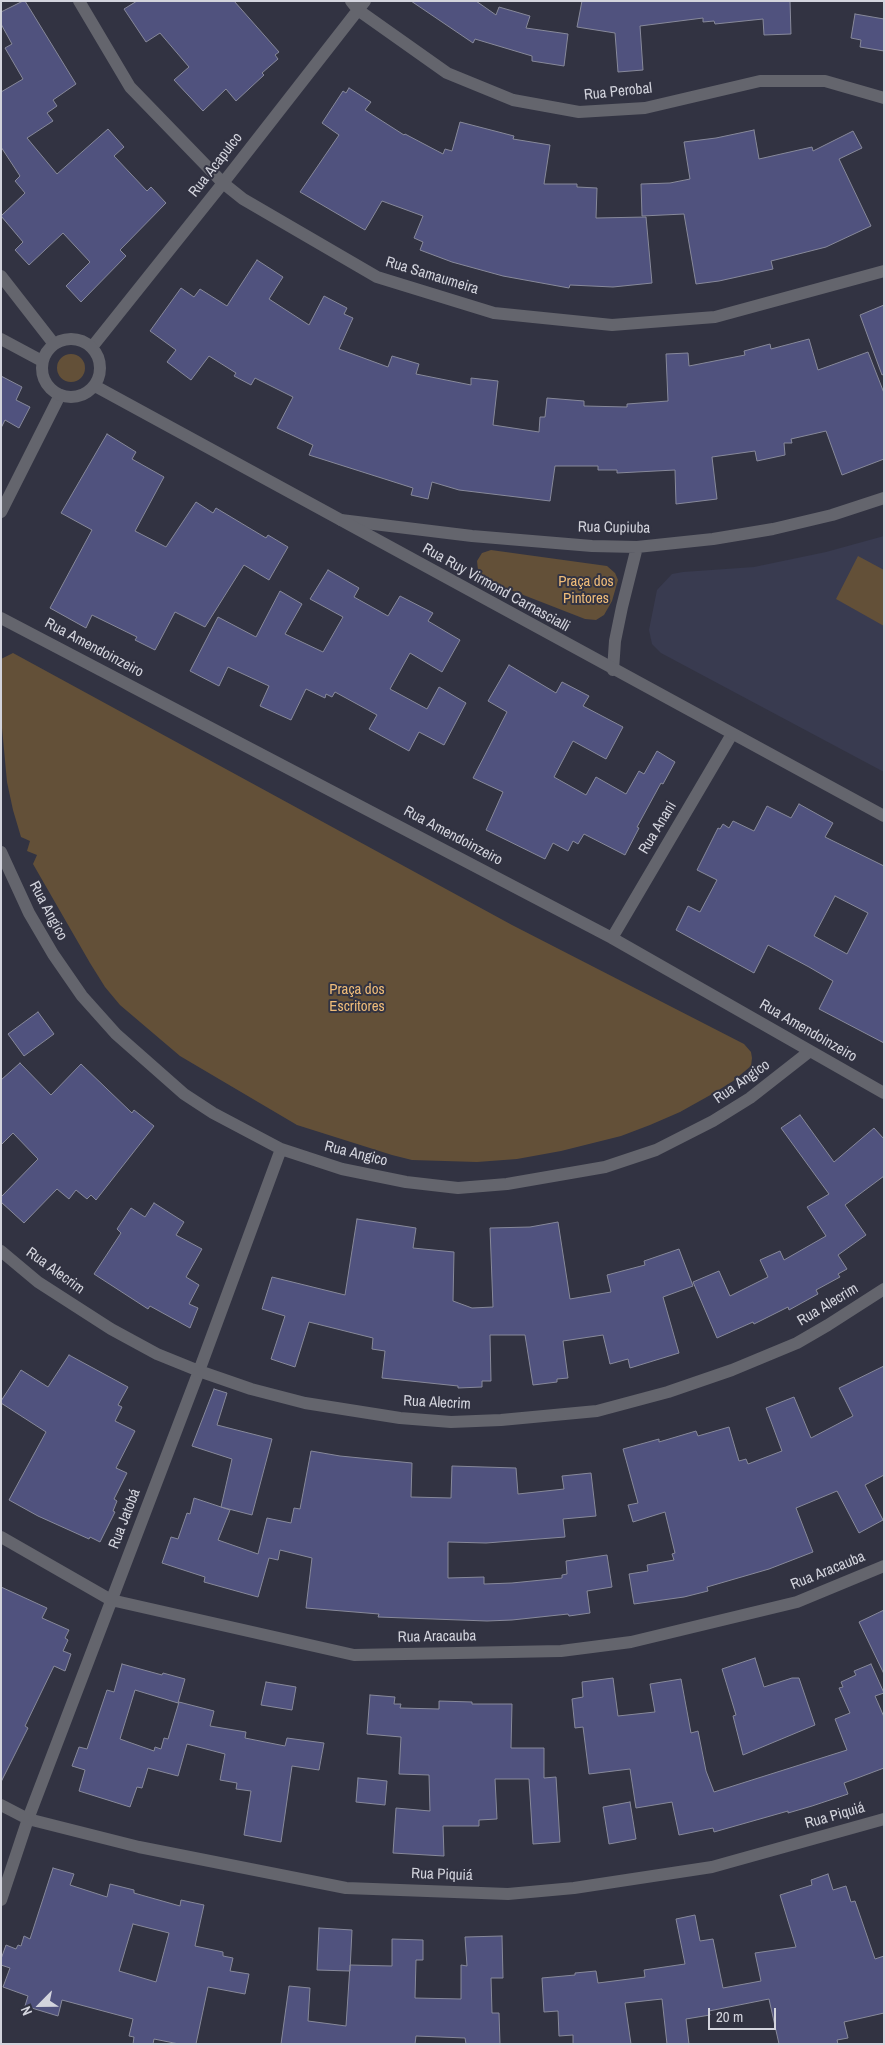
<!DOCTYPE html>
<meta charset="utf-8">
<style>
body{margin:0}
#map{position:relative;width:885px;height:2045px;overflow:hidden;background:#323342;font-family:"Archivo Narrow",sans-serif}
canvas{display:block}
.frame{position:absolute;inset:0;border:2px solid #d3d4dd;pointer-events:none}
.north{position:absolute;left:15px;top:1980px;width:50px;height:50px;-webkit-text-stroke:4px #323342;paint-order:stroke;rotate:247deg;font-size:14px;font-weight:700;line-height:20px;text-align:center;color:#d3d4dd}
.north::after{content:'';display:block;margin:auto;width:18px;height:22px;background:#d3d4dd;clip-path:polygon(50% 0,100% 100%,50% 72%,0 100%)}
.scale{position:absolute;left:708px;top:2008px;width:68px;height:22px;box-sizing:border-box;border:2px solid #d3d4dd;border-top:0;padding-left:6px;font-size:15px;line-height:18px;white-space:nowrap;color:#d3d4dd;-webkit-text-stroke:4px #323342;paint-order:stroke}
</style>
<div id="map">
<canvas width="885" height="2045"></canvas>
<div class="frame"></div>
<div class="north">N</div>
<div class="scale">20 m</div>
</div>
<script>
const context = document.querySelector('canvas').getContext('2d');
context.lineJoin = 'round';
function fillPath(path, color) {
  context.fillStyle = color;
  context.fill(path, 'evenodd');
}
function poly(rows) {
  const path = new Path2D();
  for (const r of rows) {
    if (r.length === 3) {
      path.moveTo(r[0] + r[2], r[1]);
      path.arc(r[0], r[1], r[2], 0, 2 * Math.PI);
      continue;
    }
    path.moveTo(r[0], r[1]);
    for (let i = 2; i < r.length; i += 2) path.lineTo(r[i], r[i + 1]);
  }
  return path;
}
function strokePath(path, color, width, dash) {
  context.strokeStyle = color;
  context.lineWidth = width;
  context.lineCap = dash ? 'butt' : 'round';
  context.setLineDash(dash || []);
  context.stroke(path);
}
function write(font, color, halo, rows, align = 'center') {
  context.font = font + ' "Archivo Narrow",sans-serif';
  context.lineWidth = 4;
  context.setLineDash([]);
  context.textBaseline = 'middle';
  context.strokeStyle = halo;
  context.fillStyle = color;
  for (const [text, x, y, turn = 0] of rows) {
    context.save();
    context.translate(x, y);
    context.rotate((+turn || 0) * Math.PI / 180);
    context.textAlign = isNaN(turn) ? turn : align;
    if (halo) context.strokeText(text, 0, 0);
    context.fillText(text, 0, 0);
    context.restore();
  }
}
const built = poly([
 [884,536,884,772,661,653,652,644,649,630,657,590,672,574,683,572,754,567,826,552]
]);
const green = poly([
 [71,368,14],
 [491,550,607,566,615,573,618,580,612,601,604,615,596,620,585,619,490,582,481,576,478,570,477,561,482,553],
 [858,556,884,570,884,626,836,599],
 [13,653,512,925,744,1044,751,1052,752,1058,751,1066,733,1081,714,1093,680,1112,650,1125,621,1136,561,1151,517,1159,477,1162,412,1160,392,1155,297,1125,180,1056,120,1005,105,987,90,963,33,864,37,855,27,851,30,841,21,837,13,810,7,782,1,717,1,659]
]);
const building = poly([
 [23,1,25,1,76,84,53,100,57,106,47,113,53,121,27,138,57,174,108,129,124,147,114,156,147,191,151,187,166,203,120,250,126,256,81,302,66,286,90,262,63,233,29,265,15,250,23,242,1,216,25,193,15,181,20,176,1,147,1,92,23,79,5,48,12,44,1,24,1,12,23,1],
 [137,1,234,1,279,52,275,55,278,59,262,73,264,75,236,101,226,89,203,111,174,80,189,67,160,33,146,42,124,9,137,1],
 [411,1,476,1,496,15,499,7,530,16,526,28,568,34,564,66,532,61,532,56,475,39,473,43,411,1],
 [582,1,790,1,791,34,764,35,763,19,715,24,714,21,703,22,703,18,640,26,643,70,618,72,615,33,577,27,582,1],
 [855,14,884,19,884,51,860,47,861,40,851,38,855,14],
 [349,88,371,102,365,110,404,135,405,134,443,154,445,149,452,151,460,122,514,136,513,139,550,145,544,184,577,184,577,187,597,188,596,218,646,217,652,283,613,287,570,285,569,288,503,276,452,262,420,250,423,242,414,238,423,216,382,201,365,230,300,192,339,135,322,123,343,91,346,93,349,88],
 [754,130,759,159,812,147,813,151,853,131,862,148,839,159,871,226,826,247,771,261,773,269,719,281,696,284,684,214,642,216,641,184,670,183,690,179,684,142,716,138,754,130],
 [257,260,283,277,269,299,309,325,324,296,347,308,344,314,353,318,339,349,388,367,392,356,419,364,416,374,471,385,471,378,498,381,493,425,539,432,540,417,545,417,547,398,584,401,584,406,627,407,627,404,668,401,666,354,688,353,689,366,745,355,744,351,770,344,771,349,809,339,818,370,868,352,884,393,884,459,842,475,826,431,791,439,792,443,784,443,785,455,757,461,755,451,712,457,717,499,676,504,675,470,617,473,617,470,598,470,598,466,555,466,550,501,459,490,432,482,428,499,411,495,413,488,309,455,313,445,277,428,293,397,255,378,251,385,234,376,236,373,209,356,191,380,167,362,176,350,150,331,181,288,194,297,200,289,227,306,257,260],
 [884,305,884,374,882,375,860,315,884,305],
 [1,376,22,387,16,400,30,407,19,428,5,420,1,428,1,376],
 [107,434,136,452,132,459,164,477,135,531,166,547,196,502,213,513,216,508,266,538,268,535,288,547,269,580,244,565,205,627,175,612,155,650,135,640,137,637,92,615,86,628,50,608,92,530,61,513,107,434],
 [328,570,359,588,354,597,388,616,400,596,433,613,428,621,460,640,442,672,410,653,390,689,427,709,439,687,466,703,444,745,419,732,409,751,369,729,377,715,335,692,332,697,326,694,325,698,306,689,291,720,260,706,269,686,228,667,219,686,190,671,218,617,256,637,280,591,302,604,285,634,323,652,343,617,310,599,328,570],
 [509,665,556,693,562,682,589,696,583,706,623,727,606,759,573,741,554,777,586,795,596,777,626,794,639,771,644,774,657,751,675,762,663,784,661,783,637,827,639,828,625,855,584,834,578,844,573,841,568,851,553,843,545,859,486,830,503,792,473,778,507,712,488,701,509,665],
 [799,804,833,823,825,837,884,866,884,1043,819,1009,833,981,809,967,768,945,754,973,676,930,688,906,700,912,717,880,697,870,718,828,720,829,723,824,729,828,733,821,754,831,767,806,791,818,799,804],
 [835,896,868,913,847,954,814,936,835,896],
 [38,1012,54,1034,24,1056,8,1034,38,1012],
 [20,1063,51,1095,81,1064,132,1113,134,1110,154,1126,96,1200,91,1195,87,1199,76,1190,69,1199,57,1189,24,1223,1,1202,1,1197,38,1159,13,1133,1,1145,1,1080,20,1063],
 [800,1115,834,1162,874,1128,884,1139,884,1176,845,1205,866,1235,838,1255,847,1269,838,1274,840,1277,816,1290,818,1294,789,1310,788,1307,754,1324,753,1322,717,1338,693,1282,719,1271,730,1296,768,1277,760,1260,780,1251,784,1260,826,1236,807,1207,829,1194,781,1128,800,1115],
 [154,1203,184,1222,176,1235,202,1249,186,1277,199,1285,189,1304,198,1308,190,1328,150,1306,148,1309,94,1274,121,1233,117,1229,131,1208,145,1217,154,1203],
 [357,1219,416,1228,413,1248,454,1252,453,1301,472,1308,493,1307,490,1228,530,1227,558,1222,570,1299,611,1292,607,1275,645,1265,644,1261,679,1249,693,1286,663,1297,679,1353,630,1368,628,1359,610,1364,603,1335,563,1341,568,1378,557,1379,557,1382,533,1385,525,1335,490,1335,491,1381,482,1381,482,1387,458,1388,458,1386,382,1378,385,1351,372,1349,373,1338,309,1322,295,1367,271,1359,285,1316,262,1309,272,1277,345,1295,357,1219],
 [69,1355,128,1387,118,1405,122,1407,115,1421,135,1431,116,1468,127,1473,114,1499,117,1501,113,1511,115,1512,100,1542,90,1537,89,1539,38,1516,9,1500,46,1432,1,1403,1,1401,21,1370,48,1387,69,1355],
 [884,1366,884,1475,865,1485,883,1520,859,1533,837,1491,796,1508,813,1552,769,1569,707,1587,708,1591,684,1597,634,1604,629,1574,648,1571,647,1565,674,1560,672,1554,675,1553,665,1512,633,1522,628,1505,638,1503,623,1449,659,1439,659,1442,696,1431,698,1436,729,1427,739,1461,746,1459,748,1464,782,1451,766,1408,794,1397,811,1438,853,1416,839,1388,884,1366],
 [214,1389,227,1393,217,1425,272,1439,252,1515,221,1507,230,1510,218,1540,258,1554,267,1518,291,1523,294,1508,300,1509,311,1451,340,1456,412,1463,411,1497,451,1498,452,1466,516,1468,518,1494,564,1489,562,1476,591,1473,596,1516,563,1519,565,1537,486,1543,448,1542,448,1578,484,1577,484,1584,512,1583,562,1578,562,1575,567,1574,566,1561,607,1555,612,1587,587,1591,590,1613,569,1616,568,1614,512,1620,487,1621,378,1617,379,1614,306,1608,312,1558,280,1550,278,1560,269,1558,258,1597,204,1582,205,1577,162,1563,171,1537,178,1539,187,1513,190,1514,194,1498,221,1507,232,1459,192,1446,214,1389],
 [1,1587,47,1608,42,1618,69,1630,65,1638,68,1640,63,1651,71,1654,65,1671,54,1666,25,1726,28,1728,1,1782,1,1587],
 [884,1610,884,1674,859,1622,884,1610],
 [755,1658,764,1687,792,1678,799,1678,815,1725,743,1755,733,1716,736,1715,722,1669,755,1658],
 [122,1664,162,1675,163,1673,185,1679,178,1703,135,1690,120,1739,154,1751,155,1747,161,1749,164,1738,168,1739,179,1702,214,1711,210,1726,246,1732,245,1738,285,1746,287,1738,324,1743,319,1770,292,1766,281,1842,244,1835,251,1791,236,1789,237,1783,220,1780,225,1754,187,1744,178,1776,148,1768,142,1788,137,1787,130,1807,79,1791,85,1770,72,1766,79,1747,87,1749,107,1690,114,1692,122,1664],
 [871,1664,884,1693,875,1696,884,1717,884,1768,844,1783,848,1794,812,1806,788,1813,788,1811,714,1832,713,1828,679,1835,672,1802,636,1808,630,1769,589,1774,583,1727,575,1728,572,1699,583,1697,582,1682,613,1678,618,1716,655,1712,650,1684,681,1679,691,1733,698,1731,706,1771,714,1792,847,1750,835,1719,850,1713,839,1688,843,1687,841,1682,856,1675,854,1671,871,1664],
 [266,1682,296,1687,292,1710,261,1705,266,1682],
 [370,1695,395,1697,394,1704,401,1704,400,1708,439,1709,439,1701,472,1702,472,1704,512,1704,511,1748,544,1748,544,1778,556,1777,560,1842,533,1844,529,1779,495,1779,497,1819,479,1820,479,1826,443,1826,444,1856,393,1853,396,1808,430,1811,429,1775,399,1774,401,1737,367,1734,370,1695],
 [358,1778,387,1781,385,1805,356,1802,358,1778],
 [630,1802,636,1839,609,1844,603,1807,630,1802],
 [53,1868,74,1874,70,1885,107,1897,110,1884,134,1890,134,1893,180,1906,181,1900,204,1905,195,1946,223,1952,223,1956,233,1958,230,1971,249,1974,245,1994,208,1987,196,2044,179,2044,154,2039,153,2044,133,2044,134,2037,129,2036,133,2019,62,2000,58,2016,25,2006,28,1996,3,1987,10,1968,1,1965,1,1959,6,1945,16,1949,18,1945,21,1946,24,1936,30,1939,53,1868],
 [133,1924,169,1933,156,1982,119,1971,133,1924],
 [828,1874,833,1890,846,1886,851,1902,855,1901,875,1959,884,1956,884,2013,844,2022,848,2038,837,2040,838,2044,779,2044,769,1999,709,2011,710,2015,686,2019,689,2044,667,2044,662,1999,625,2003,631,2044,573,2044,573,2035,559,2036,558,2011,544,2012,542,1978,575,1975,575,1973,596,1971,598,1983,645,1977,644,1970,685,1964,676,1919,695,1915,700,1941,713,1939,723,1988,761,1981,755,1953,796,1947,780,1895,812,1885,811,1880,828,1874],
 [319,1928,352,1930,350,1971,317,1970,319,1928],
 [502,1936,503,1978,491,1978,492,2013,499,2013,500,2044,466,2044,465,2038,416,2036,415,2044,281,2044,289,1986,310,1988,308,2021,346,2026,350,1965,392,1966,392,1939,423,1940,423,1960,416,1960,415,1998,461,1999,461,1965,467,1966,465,1937,502,1936]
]);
const minor = poly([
 [79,1,130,87,223,183,243,199,377,277,494,313,612,325,715,317,884,271],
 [351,1,358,10,447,73,513,100,579,112,645,108,760,81,825,81,884,98],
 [1,276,54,344],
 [92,347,223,183,365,1],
 [1,512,60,395],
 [341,520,472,536,592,546,637,547,713,539,773,529,832,515,884,498],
 [1,618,612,938,884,1093],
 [613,670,615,641,622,607,637,547],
 [1,852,29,913,53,954,82,996,116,1034,184,1094,213,1113,281,1149,342,1169,406,1182,458,1188,507,1184,605,1167,656,1150,713,1121,750,1098,810,1051],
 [612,938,732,734],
 [1,1251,38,1282,111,1329,157,1354,199,1371,251,1389,305,1403,400,1418,451,1422,501,1420,597,1411,668,1392,732,1370,797,1343,828,1325,884,1289],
 [1,1537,111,1600,354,1655,561,1651,631,1642,797,1602,884,1566],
 [1,1805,28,1819,139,1847,346,1888,508,1894,574,1888,712,1867,884,1819],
 [1,1900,28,1819,199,1371,281,1149]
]);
const tertiary = poly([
 [71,368,29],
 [1,339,42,361],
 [95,386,884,816]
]);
const streetNames = [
 ["Rua Perobal",618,92,-6],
 ["Rua Acapulco",216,165,-52],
 ["Rua Samaumeira",432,276,17],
 ["Rua Cupiuba",614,528,1],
 ["Rua Ruy Virmond Carnascialli",496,588,29],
 ["Rua Amendoinzeiro",94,648,28],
 ["Rua Anani",658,828,-59],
 ["Rua Amendoinzeiro",453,836,28],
 ["Rua Angico",48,911,62],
 ["Rua Amendoinzeiro",808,1031,30],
 ["Rua Angico",742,1082,-35],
 ["Rua Angico",356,1154,14],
 ["Rua Alecrim",55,1271,36],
 ["Rua Alecrim",828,1305,-31],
 ["Rua Alecrim",437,1403,3],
 ["Rua Jatobá",125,1519,-69],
 ["Rua Aracauba",828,1571,-22],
 ["Rua Aracauba",437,1637,-1],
 ["Rua Piquiá",835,1816,-16],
 ["Rua Piquiá",442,1875,2]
];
const parkNames = [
 ["Praça dos",586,582],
 ["Pintores",586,599],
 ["Praça dos",357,990],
 ["Escritores",357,1007]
];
fillPath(built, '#393b50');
fillPath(green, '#635038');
fillPath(building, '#50527e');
strokePath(building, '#87899a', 1);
strokePath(minor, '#64656d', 12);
strokePath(tertiary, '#64656d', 12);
write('15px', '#d3d4dd', '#323342', streetNames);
write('15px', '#efbc79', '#323342', parkNames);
</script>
